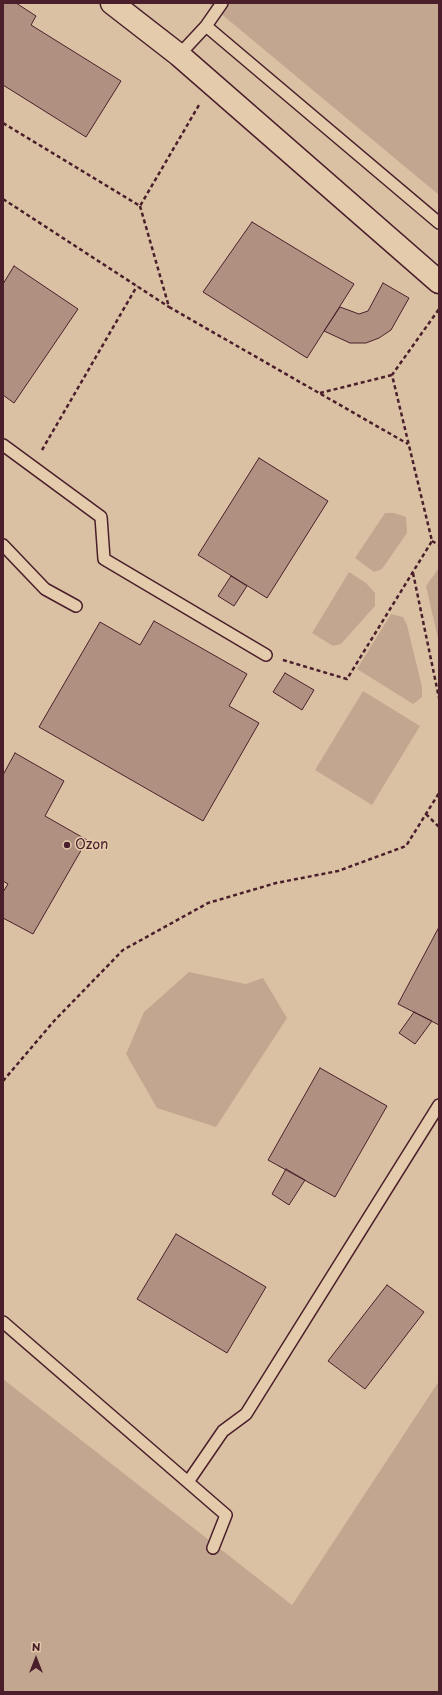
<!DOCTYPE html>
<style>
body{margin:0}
#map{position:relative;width:442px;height:1695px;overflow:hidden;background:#dbc1a4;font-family:"Playpen Sans",sans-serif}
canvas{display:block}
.frame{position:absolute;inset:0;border:4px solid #4a1f2b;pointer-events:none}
.north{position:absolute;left:16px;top:1639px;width:40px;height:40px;-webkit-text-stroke:3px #e4cbac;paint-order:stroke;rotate:0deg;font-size:11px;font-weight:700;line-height:16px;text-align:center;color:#4a1f2b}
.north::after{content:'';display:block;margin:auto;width:14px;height:18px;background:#4a1f2b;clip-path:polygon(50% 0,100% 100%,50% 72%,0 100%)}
</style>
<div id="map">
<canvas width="442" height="1695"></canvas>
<div class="frame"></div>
<div class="north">N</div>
</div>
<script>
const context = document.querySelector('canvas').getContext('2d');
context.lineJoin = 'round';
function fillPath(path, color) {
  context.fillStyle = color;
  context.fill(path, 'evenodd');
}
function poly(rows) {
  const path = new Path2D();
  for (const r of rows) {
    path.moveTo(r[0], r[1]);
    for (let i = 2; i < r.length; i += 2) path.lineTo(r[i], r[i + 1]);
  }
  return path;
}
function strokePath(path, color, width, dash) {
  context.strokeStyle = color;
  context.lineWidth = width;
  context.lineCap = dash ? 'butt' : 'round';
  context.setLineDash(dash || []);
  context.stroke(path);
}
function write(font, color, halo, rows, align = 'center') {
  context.font = font + ' "Playpen Sans",sans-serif';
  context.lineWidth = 3;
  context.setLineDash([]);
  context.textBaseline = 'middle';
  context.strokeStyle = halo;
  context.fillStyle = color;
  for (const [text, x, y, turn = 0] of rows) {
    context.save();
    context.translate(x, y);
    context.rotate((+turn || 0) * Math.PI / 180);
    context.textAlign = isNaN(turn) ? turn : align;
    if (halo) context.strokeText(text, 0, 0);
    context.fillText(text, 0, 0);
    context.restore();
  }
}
const green = poly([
 [208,3,439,3,439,195],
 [385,513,394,513,406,517,407,533,382,569,374,572,355,558],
 [439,568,439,643,426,586],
 [349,572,366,583,375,593,375,606,341,644,333,646,312,633],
 [391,614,403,617,407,625,422,687,422,697,413,704,357,669],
 [363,691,420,726,372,805,315,770],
 [189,972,246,984,263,978,287,1018,216,1127,157,1108,126,1054,144,1012],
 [3,1379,292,1605,439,1381,439,1692,3,1692]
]);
const building = poly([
 [3,3,16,3,36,16,31,25,121,81,86,137,3,85,3,3],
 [252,222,354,284,307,358,203,292,252,222],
 [14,266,78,309,14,403,3,395,3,284,14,266],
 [383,283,409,298,391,330,379,338,366,343,350,343,324,331,340,307,359,314,368,311,383,283],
 [259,458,328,501,267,598,198,555,259,458],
 [231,576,247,586,234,606,218,596,231,576],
 [154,621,247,674,229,706,259,723,203,821,39,727,100,622,140,645,154,621],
 [285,673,314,690,302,710,273,692,285,673],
 [15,753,64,781,45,816,87,840,33,934,3,918,3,892,8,884,3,881,3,775,15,753],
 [439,927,439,1025,398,1004,439,927],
 [414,1012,432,1021,415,1044,399,1033,414,1012],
 [320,1068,387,1106,335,1197,268,1160,320,1068],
 [286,1169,305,1180,289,1205,272,1194,286,1169],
 [176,1234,266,1287,227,1353,137,1299,176,1234],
 [387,1285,424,1312,365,1389,328,1361,387,1285]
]);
const path = poly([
 [3,123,140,206,199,105],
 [3,199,169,307],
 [140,206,169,307,408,444],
 [320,393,392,375],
 [42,450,137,286],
 [432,541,439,545],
 [413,573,439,698],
 [283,660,347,679,432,541,392,375,439,309],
 [426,814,439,827],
 [3,1081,54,1021,123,950,208,903,276,883,338,871,406,846,439,793]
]);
const lane = poly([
 [206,26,222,3],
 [179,55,206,26,439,223],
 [3,445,101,517,104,559,266,655],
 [3,545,45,589,76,606],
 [3,1322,226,1515,213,1548],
 [188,1482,223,1431,246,1414,439,1105]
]);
const street = poly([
 [112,3,179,55,439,282]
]);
const markers = [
 [67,845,4,"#4a1f2b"]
];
const poiNames = [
 ["Ozon",75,845]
];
fillPath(green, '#c3a690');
fillPath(building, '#b09181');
strokePath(building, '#4a1f2b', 1);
strokePath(lane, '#4a1f2b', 14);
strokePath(street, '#4a1f2b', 25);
strokePath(path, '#4a1f2b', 2.5, [4, 3]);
strokePath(lane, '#e4cbac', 11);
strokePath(street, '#e4cbac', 22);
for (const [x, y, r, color] of markers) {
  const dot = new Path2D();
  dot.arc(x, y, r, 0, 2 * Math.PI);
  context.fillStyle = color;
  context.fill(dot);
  strokePath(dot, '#e4cbac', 1.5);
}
write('14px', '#4a1f2b', '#e4cbac', poiNames, 'left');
</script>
